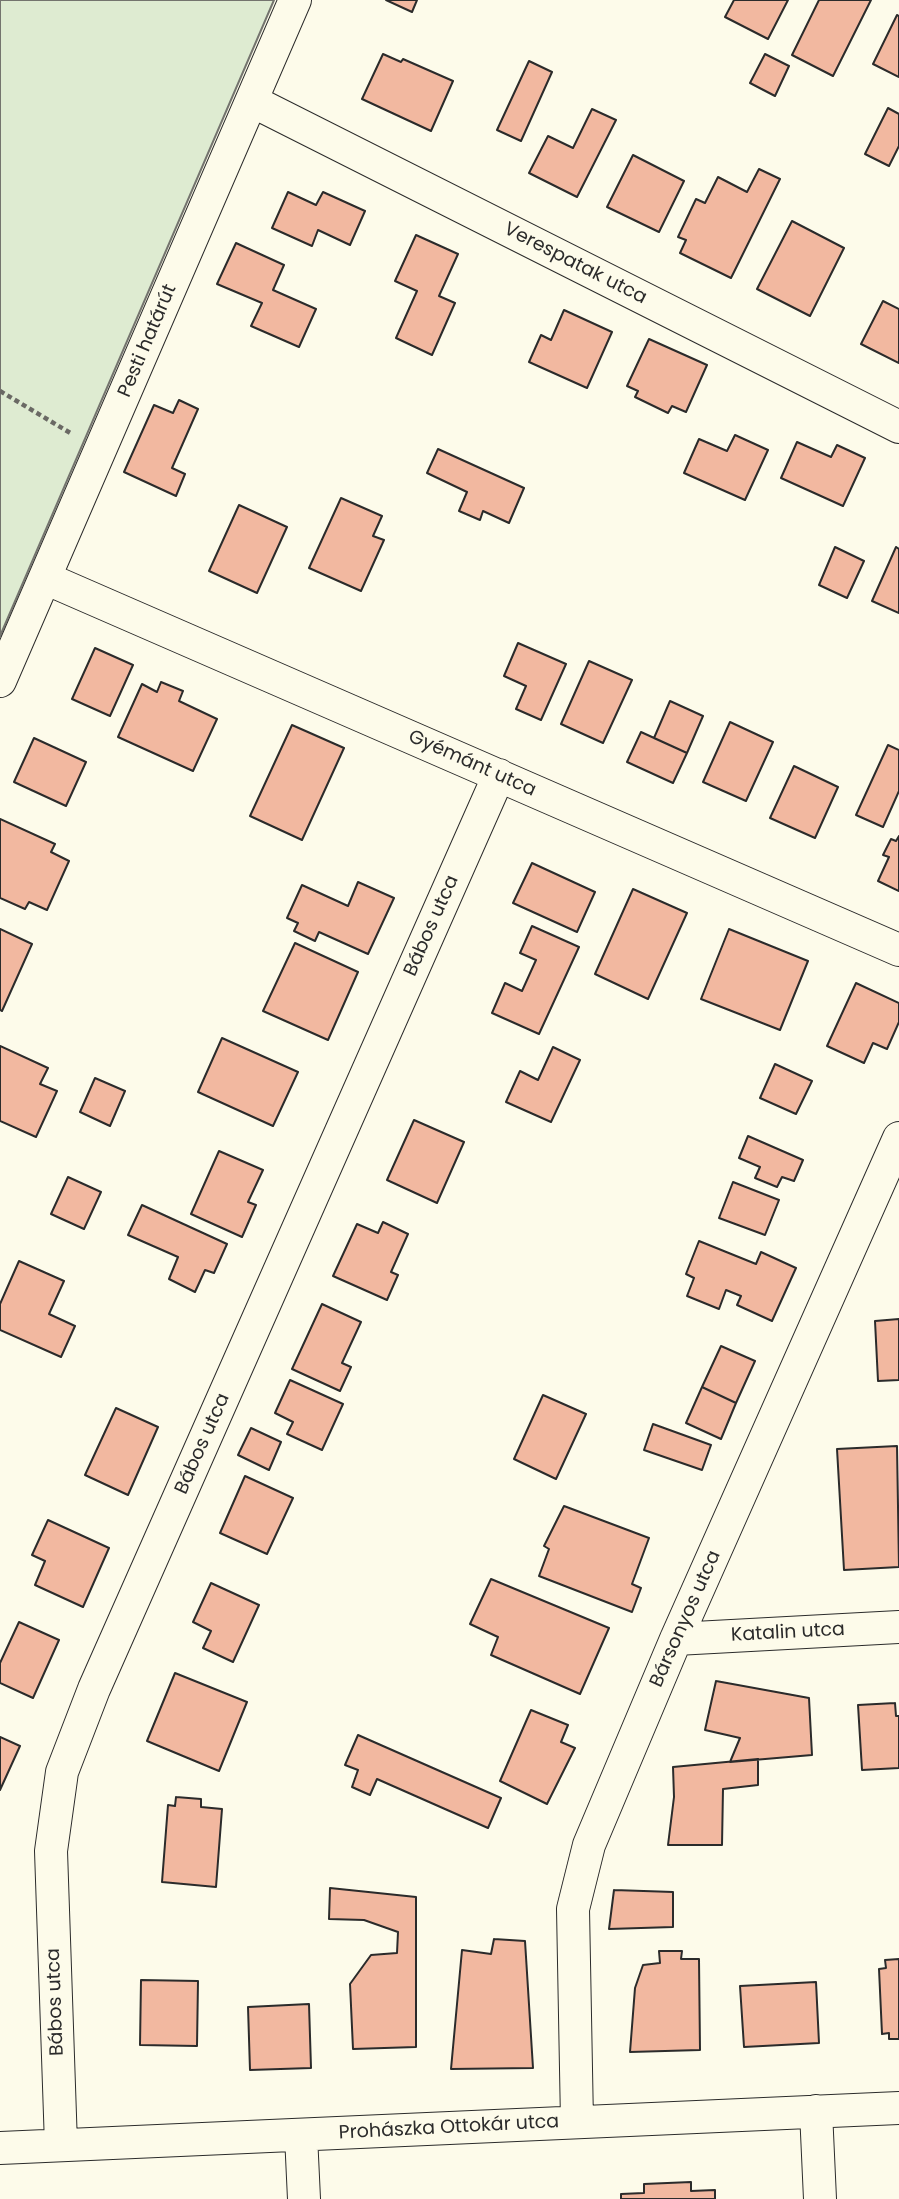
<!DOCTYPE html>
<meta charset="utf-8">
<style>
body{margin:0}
canvas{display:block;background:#fdfbea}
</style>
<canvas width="899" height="2199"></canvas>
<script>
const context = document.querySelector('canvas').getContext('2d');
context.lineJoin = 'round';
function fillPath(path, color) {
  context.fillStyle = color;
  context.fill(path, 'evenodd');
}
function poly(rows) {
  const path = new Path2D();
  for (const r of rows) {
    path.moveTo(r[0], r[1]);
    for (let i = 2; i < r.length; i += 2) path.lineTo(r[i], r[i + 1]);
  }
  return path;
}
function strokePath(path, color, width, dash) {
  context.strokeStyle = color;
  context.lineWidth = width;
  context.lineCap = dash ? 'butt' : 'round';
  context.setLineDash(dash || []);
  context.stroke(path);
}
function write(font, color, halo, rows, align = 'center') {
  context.font = font + ' Poppins,sans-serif';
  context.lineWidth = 5;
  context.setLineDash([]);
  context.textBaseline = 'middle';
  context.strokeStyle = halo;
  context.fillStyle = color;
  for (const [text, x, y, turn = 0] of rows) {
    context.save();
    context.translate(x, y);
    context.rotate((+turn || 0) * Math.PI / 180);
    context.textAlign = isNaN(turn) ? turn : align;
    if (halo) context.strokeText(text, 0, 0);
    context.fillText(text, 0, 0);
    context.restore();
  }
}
const green = poly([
 [0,0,274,0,0,636,0,0]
]);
const building = poly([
 [386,0,417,0,412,12,386,0],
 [734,0,788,0,768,39,725,17,734,0],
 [819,0,871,0,833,76,792,55,819,0],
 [897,15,899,16,899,77,873,64,897,15],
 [383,54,401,62,403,59,453,81,431,131,362,99,383,54],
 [765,54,789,66,775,96,750,83,765,54],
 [529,61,552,72,521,141,497,130,529,61],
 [888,108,899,114,899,146,889,166,865,154,888,108],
 [592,109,616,120,577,197,529,173,548,136,573,148,592,109],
 [633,155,684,181,659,232,607,207,633,155],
 [759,169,780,179,731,278,680,253,686,240,678,237,696,199,705,203,718,177,747,192,759,169],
 [288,192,316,205,323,192,365,211,350,245,318,230,312,246,272,228,288,192],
 [792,221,844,248,810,316,757,289,792,221],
 [416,235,458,254,439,296,455,303,432,355,396,338,417,291,395,281,416,235],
 [236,243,284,265,273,290,316,309,299,347,251,326,262,303,217,284,236,243],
 [883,301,899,309,899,363,861,344,883,301],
 [564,310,612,332,587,388,529,362,541,335,551,340,564,310],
 [649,339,707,365,686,412,672,406,668,413,635,397,638,391,627,386,649,339],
 [179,400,198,409,172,468,185,474,176,496,124,472,154,405,173,413,179,400],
 [735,435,768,450,745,500,684,473,699,439,727,451,735,435],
 [797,442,831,457,837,445,865,458,843,506,781,478,797,442],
 [438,449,524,488,509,523,483,511,480,520,459,511,467,492,427,473,438,449],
 [341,498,382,516,373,536,384,540,361,591,309,568,341,498],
 [239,505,287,527,257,593,209,571,239,505],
 [835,547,864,561,847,598,819,585,835,547],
 [896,547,899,549,899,613,872,601,896,547],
 [518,643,566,664,541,720,516,709,526,686,504,676,518,643],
 [95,648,133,665,110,716,72,699,95,648],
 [589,661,632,680,603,743,561,724,589,661],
 [161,682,183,691,179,701,217,719,193,771,118,737,142,684,157,692,161,682],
 [670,701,703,716,687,753,654,738,670,701],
 [730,722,773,742,746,801,703,782,730,722],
 [292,725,344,748,302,840,250,816,292,725],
 [641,732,687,753,673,783,627,762,641,732],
 [34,738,86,762,66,806,14,782,34,738],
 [888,745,899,750,899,791,883,827,856,815,888,745],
 [794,766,838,787,815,838,770,818,794,766],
 [0,819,55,844,51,852,69,861,47,910,29,902,25,909,0,898,0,819],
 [899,836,899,891,878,881,889,857,883,855,891,839,896,841,899,836],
 [532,863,595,892,577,932,513,903,532,863],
 [358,882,394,898,368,954,319,932,315,941,294,931,298,923,287,918,302,885,348,906,358,882],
 [633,889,687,913,648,999,595,974,633,889],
 [532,926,579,947,539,1034,492,1013,505,983,522,991,536,960,520,953,532,926],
 [0,929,32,944,2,1011,0,1010,0,929],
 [729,929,808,961,780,1030,701,999,729,929],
 [295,943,358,972,328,1040,263,1011,295,943],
 [856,983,899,1003,899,1022,887,1049,873,1043,864,1063,827,1046,856,983],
 [222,1038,298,1072,273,1126,198,1092,222,1038],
 [0,1046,48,1068,40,1084,57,1091,36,1137,0,1121,0,1046],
 [553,1047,580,1060,551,1122,506,1102,520,1071,538,1080,553,1047],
 [775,1064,812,1081,796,1114,760,1098,775,1064],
 [95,1078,125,1091,110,1126,80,1112,95,1078],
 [414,1120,464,1142,437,1203,387,1180,414,1120],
 [748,1136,803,1160,794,1181,782,1177,777,1187,755,1178,760,1167,739,1158,748,1136],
 [219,1151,263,1170,248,1202,256,1205,242,1237,191,1214,219,1151],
 [68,1177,101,1192,84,1229,51,1214,68,1177],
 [733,1182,779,1200,765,1235,719,1218,733,1182],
 [142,1205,227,1244,214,1273,205,1270,195,1292,169,1279,178,1257,128,1235,142,1205],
 [383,1222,408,1234,391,1272,398,1275,387,1300,333,1276,357,1224,378,1233,383,1222],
 [699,1241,756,1264,761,1252,796,1268,772,1321,737,1305,741,1296,726,1290,719,1309,687,1296,694,1278,686,1274,699,1241],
 [19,1261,64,1281,49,1314,75,1326,61,1357,0,1330,0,1304,19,1261],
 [322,1304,361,1322,342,1363,351,1367,340,1391,292,1369,322,1304],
 [899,1319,899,1380,878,1381,875,1321,899,1319],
 [721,1346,755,1361,736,1403,702,1387,721,1346],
 [290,1380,343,1404,322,1450,287,1434,293,1422,275,1413,290,1380],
 [702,1387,736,1403,721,1439,686,1423,702,1387],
 [543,1395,586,1414,556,1479,514,1459,543,1395],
 [116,1408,158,1427,128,1495,85,1475,116,1408],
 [653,1424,711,1445,702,1470,644,1450,653,1424],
 [251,1428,281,1442,269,1470,238,1455,251,1428],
 [897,1446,899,1567,844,1570,837,1449,897,1446],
 [245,1476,293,1498,267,1554,220,1533,245,1476],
 [564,1506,649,1538,632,1584,641,1588,632,1612,539,1576,549,1549,544,1546,564,1506],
 [48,1520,109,1548,83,1607,35,1585,45,1561,32,1555,48,1520],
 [491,1579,609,1628,580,1694,491,1655,498,1637,470,1624,491,1579],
 [211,1583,259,1605,233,1662,203,1648,211,1631,193,1622,211,1583],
 [19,1622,59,1640,33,1698,0,1683,0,1663,19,1622],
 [175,1673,247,1702,219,1771,147,1741,175,1673],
 [716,1681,809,1698,812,1755,730,1762,740,1738,705,1730,716,1681],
 [895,1703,896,1716,899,1716,899,1768,862,1770,858,1705,895,1703],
 [531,1710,568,1725,561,1742,575,1748,547,1804,500,1781,531,1710],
 [358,1735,501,1798,488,1828,377,1779,370,1795,352,1787,358,1770,345,1765,358,1735],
 [0,1737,20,1746,0,1790,0,1737],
 [758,1759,758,1785,723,1789,722,1845,668,1845,674,1797,673,1767,758,1759],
 [176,1797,201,1799,201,1807,222,1809,216,1887,162,1882,168,1805,175,1806,176,1797],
 [330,1888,416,1897,416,2047,353,2049,350,1984,371,1955,397,1953,398,1932,364,1920,329,1919,330,1888],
 [614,1890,673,1892,673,1927,609,1929,614,1890],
 [494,1939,525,1941,533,2068,451,2069,462,1950,491,1954,494,1939],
 [659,1951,682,1951,681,1959,699,1959,700,2050,630,2052,635,1988,643,1965,660,1963,659,1951],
 [899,1959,899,2039,889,2039,889,2033,882,2034,879,1969,886,1968,885,1960,899,1959],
 [141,1980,198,1981,197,2046,140,2045,141,1980],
 [816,1982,819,2043,744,2047,740,1986,816,1982],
 [309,2004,311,2068,250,2070,248,2007,309,2004],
 [691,2182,691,2191,715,2190,715,2199,621,2199,621,2194,644,2193,644,2184,691,2182]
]);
const path = poly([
 [0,391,72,434]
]);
const minor = poly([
 [252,101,899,427],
 [45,578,899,950],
 [0,681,295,0],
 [676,1639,899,1627],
 [816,2111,820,2199],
 [577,2122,573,1909,589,1845,676,1639,899,1138],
 [301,2135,304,2199],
 [61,2145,51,1851,62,1772,94,1689,499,775],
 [0,2148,899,2108]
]);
const streetNames = [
 ["Verespatak utca",575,264,27],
 ["Pesti határút",148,341,-67],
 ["Gyémánt utca",472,764,24],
 ["Bábos utca",432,926,-66],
 ["Bábos utca",203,1444,-66],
 ["Bársonyos utca",686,1619,-66],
 ["Katalin utca",788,1633,-3],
 ["Bábos utca",56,2002,-92],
 ["Prohászka Ottokár utca",449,2128,-3]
];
fillPath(green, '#deebd1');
strokePath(green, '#74746e', 2);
fillPath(building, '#f2b8a0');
strokePath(building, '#2b2b2b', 2);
strokePath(minor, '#2b2b2b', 34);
strokePath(path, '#6a6964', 4.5, [5, 3.5]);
strokePath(minor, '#fdfbea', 32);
write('19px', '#2b2b2b', '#fdfbea', streetNames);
</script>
